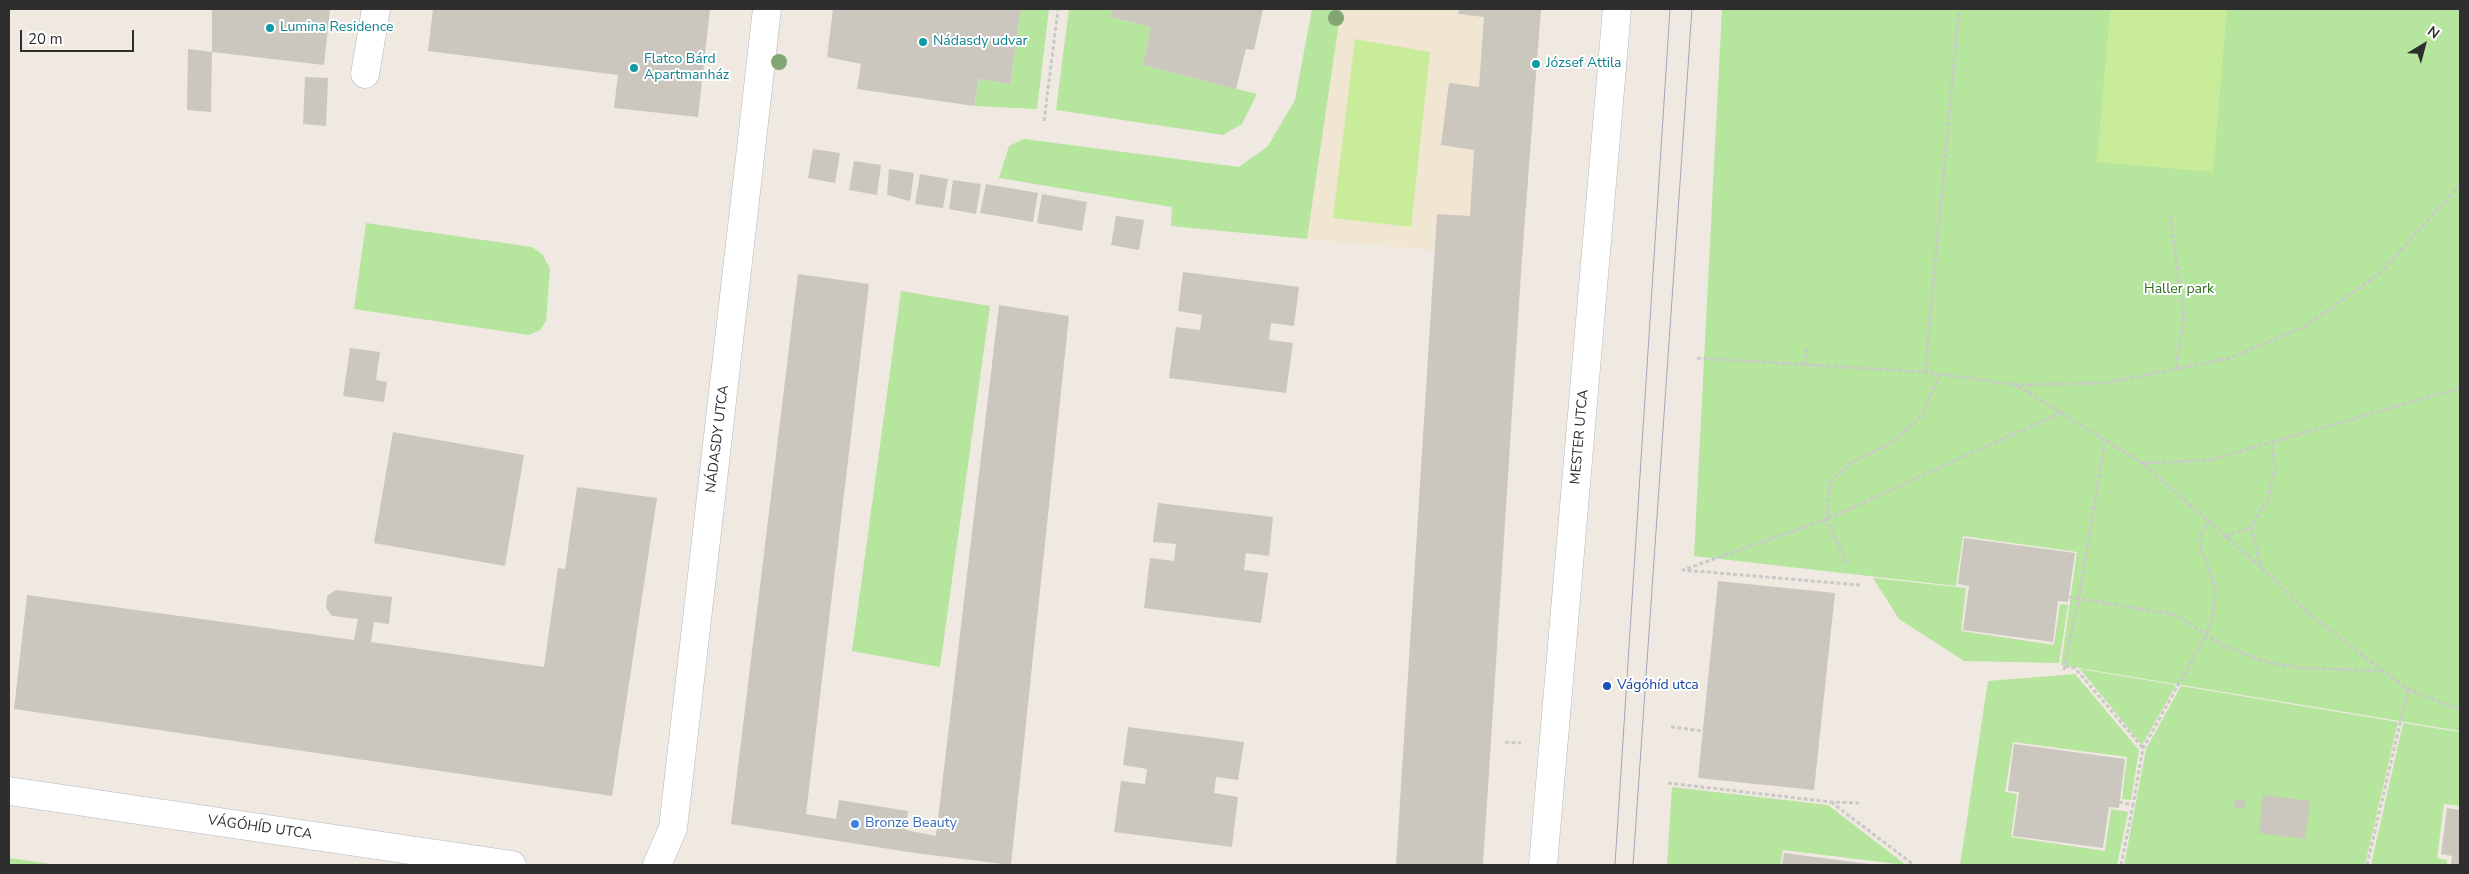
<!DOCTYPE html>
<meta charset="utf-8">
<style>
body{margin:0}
#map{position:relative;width:2469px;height:874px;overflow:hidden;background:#efe9e1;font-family:"Nunito Sans",sans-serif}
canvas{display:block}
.frame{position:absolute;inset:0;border:10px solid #2e2e2e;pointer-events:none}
.north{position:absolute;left:2399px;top:20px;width:50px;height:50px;-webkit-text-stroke:4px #fff;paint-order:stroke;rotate:37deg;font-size:14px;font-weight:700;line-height:20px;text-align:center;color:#2e2e2e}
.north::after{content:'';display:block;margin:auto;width:18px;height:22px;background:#2e2e2e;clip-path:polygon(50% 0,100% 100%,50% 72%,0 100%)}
.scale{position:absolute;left:20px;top:30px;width:114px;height:22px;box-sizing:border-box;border:2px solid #2e2e2e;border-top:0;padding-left:6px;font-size:15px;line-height:18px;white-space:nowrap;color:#2e2e2e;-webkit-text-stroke:4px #fff;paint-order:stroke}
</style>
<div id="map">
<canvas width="2469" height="874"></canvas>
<div class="frame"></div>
<div class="north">N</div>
<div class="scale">20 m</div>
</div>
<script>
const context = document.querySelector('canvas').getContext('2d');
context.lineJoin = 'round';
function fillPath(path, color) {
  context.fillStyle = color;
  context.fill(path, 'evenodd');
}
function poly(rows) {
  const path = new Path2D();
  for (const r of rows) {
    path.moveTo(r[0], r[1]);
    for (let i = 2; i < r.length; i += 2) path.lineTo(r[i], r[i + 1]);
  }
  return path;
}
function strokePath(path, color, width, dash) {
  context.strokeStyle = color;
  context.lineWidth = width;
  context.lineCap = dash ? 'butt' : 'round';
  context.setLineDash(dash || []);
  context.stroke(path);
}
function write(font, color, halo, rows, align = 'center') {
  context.font = font + ' "Nunito Sans",sans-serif';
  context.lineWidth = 4;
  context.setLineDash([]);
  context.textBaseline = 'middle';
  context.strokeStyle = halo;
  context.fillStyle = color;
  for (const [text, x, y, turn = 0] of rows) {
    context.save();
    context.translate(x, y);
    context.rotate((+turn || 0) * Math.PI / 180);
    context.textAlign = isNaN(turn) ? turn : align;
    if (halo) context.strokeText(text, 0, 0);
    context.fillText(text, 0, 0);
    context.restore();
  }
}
const education = poly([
 [1341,9,1541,9,1522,258,1307,239]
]);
const green = poly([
 [1021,9,1049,9,1037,109,974,106,979,79,1010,84],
 [1069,9,1112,9,1110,17,1151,27,1143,65,1257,94,1242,124,1223,135,1056,110],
 [1312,9,1341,9,1307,239,1171,226,1172,207,999,178,1009,146,1024,139,1239,167,1268,146,1295,100],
 [1722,9,2460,9,2460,731,2061,665,2077,552,1963,536,1956,586,1694,556],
 [366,223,532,247,543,255,550,269,546,321,540,330,529,335,354,309],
 [901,291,990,306,940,667,852,651],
 [1873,578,1966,588,1961,631,2054,645,2060,604,2068,605,2059,663,1964,661,1899,619],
 [2080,669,2176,685,2142,745],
 [2075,674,2139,750,2131,800,2122,799,2127,757,2013,742,2005,792,2017,794,2011,837,2105,851,2111,809,2128,812,2117,865,1960,865,1988,681],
 [2181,686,2398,722,2365,865,2124,865,2146,749],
 [2403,723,2460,732,2460,806,2444,804,2437,858,2447,860,2447,865,2371,865],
 [1672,787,1828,805,1906,865,1783,850,1780,865,1667,865],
 [9,858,59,865,9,865]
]);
const pitch = poly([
 [2110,9,2227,9,2213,172,2097,162],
 [1355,39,1430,52,1411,227,1333,218]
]);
const building = poly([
 [212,9,330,9,324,65,212,52,211,112,187,110,188,49,212,52],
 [433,9,710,9,698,117,614,108,618,75,428,51],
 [833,9,1021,9,1010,84,979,79,974,106,857,89,861,64,827,57],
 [1112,9,1263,9,1254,50,1246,49,1236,89,1143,65,1151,27,1110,17],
 [1459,9,1541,9,1522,258,1483,865,1396,865,1437,214,1470,216,1474,150,1441,145,1449,83,1479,87,1484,17,1458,14],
 [305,77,328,78,326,126,303,124],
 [813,149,840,153,835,183,808,178],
 [854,161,881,165,877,195,849,190],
 [889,169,914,173,910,201,887,195],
 [920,174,948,179,943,208,915,204],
 [953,180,981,184,976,214,949,209],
 [986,184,1038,193,1033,222,980,213],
 [1042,194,1087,202,1082,231,1037,223],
 [1116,216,1144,220,1139,250,1111,245],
 [1183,272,1299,287,1294,326,1271,323,1269,340,1293,343,1286,393,1169,378,1176,327,1200,330,1202,315,1178,311],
 [798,274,869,284,806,814,836,819,839,800,908,811,906,830,936,836,999,305,1069,316,1011,865,915,853,731,824],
 [350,348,380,352,376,380,387,382,384,402,343,396],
 [393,432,524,455,505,566,374,543],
 [577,487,657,498,612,796,14,709,27,595,354,640,358,619,332,616,326,608,327,596,336,590,392,597,389,624,374,622,371,642,544,667,558,568,565,569],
 [1158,503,1273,517,1269,556,1246,553,1244,570,1268,573,1261,623,1144,608,1150,558,1174,561,1176,544,1153,542],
 [1964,538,2075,553,2068,602,2058,601,2053,642,1963,630,1969,586,1958,584],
 [1718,581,1835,593,1814,790,1698,778],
 [1128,727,1244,742,1238,780,1216,777,1214,793,1238,797,1232,847,1114,832,1121,781,1145,784,1147,769,1123,765],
 [2014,744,2125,759,2119,808,2109,807,2103,848,2013,836,2019,792,2008,791],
 [2263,795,2310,801,2305,839,2259,833],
 [2235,799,2245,800,2244,808,2234,807],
 [2447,808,2460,810,2460,865,2451,865,2452,856,2441,854],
 [1784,853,1869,864,1869,865,1782,865]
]);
const path = poly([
 [1044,121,1058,9],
 [2170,215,2184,316,2176,369],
 [1697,358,1925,372,2017,385,2106,383,2230,358,2306,326,2379,274,2460,185],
 [1805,365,1807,347],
 [1925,372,1959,9],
 [2018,386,2142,463,2261,567,2309,614,2383,671,2408,689,2460,710],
 [2143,463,2210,460,2460,388],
 [2251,527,2261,567],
 [2225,537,2251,527,2268,498,2275,468,2272,442],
 [1846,563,1827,519,1830,482,1852,462,1893,442,1921,416,1940,374],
 [1860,585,1683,570,1827,519,2062,412],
 [2069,597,2176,615,2226,647,2270,663,2302,668,2382,671],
 [2065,666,2075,668,2143,748],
 [2064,670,2079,597,2105,440],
 [1671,727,1703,731],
 [1505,742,1521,743],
 [1668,783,1831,802,1859,803],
 [1831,802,1914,865],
 [2119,802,2133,805,2143,748,2206,635,2213,615,2215,588,2209,567,2201,551,2201,535,2208,522],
 [107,865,108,865],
 [2121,865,2133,805],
 [2367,865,2408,689]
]);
const minor = poly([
 [365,74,376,9],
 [9,791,512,865],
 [657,865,673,828,767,9],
 [1543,865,1617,9]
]);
const tram = poly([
 [1615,865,1670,9],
 [1633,865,1692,9]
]);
const trees = [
 [1336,18],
 [779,62]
];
const markers = [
 [270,28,5,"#0f9aa8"],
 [923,42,5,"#0f9aa8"],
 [1536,64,5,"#0f9aa8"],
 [634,68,5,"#0f9aa8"],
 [1607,686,5,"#1a4fb4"],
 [855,824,5,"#3f7fe0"]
];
const cultureNames = [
 ["Lumina Residence",280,28],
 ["Nádasdy udvar",933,42],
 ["Flatco Bárd",644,60],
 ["Apartmanház",644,76],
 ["József Attila",1546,64]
];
const parkNames = [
 ["Haller park",2179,290]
];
const streetNames = [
 ["MESTER UTCA",1580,437,-85],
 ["NÁDASDY UTCA",718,439,-83],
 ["VÁGÓHÍD UTCA",260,828,8]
];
const transitNames = [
 ["Vágóhíd utca",1617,686]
];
const shopNames = [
 ["Bronze Beauty",865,824]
];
fillPath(education, '#f0e6d1');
fillPath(green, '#b6e59e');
fillPath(pitch, '#c9ec9a');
fillPath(building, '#cbc7bf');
strokePath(minor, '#b4b7c1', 29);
strokePath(path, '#c9c9c9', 3, [4, 2.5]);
strokePath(minor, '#fff', 28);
strokePath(tram, '#a3a6b8', 1);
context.fillStyle = '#84a574';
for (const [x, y] of trees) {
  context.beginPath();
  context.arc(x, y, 8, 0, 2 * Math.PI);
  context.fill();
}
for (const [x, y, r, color] of markers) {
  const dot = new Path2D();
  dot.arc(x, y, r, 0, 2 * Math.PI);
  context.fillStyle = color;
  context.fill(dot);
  strokePath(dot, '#fff', 2);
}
write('14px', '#0d838f', '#fff', cultureNames, 'left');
write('14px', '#2c6e1b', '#fff', parkNames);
write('14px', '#2e2e2e', '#fff', streetNames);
write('14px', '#164399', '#fff', transitNames, 'left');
write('14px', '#366cbe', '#fff', shopNames, 'left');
</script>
